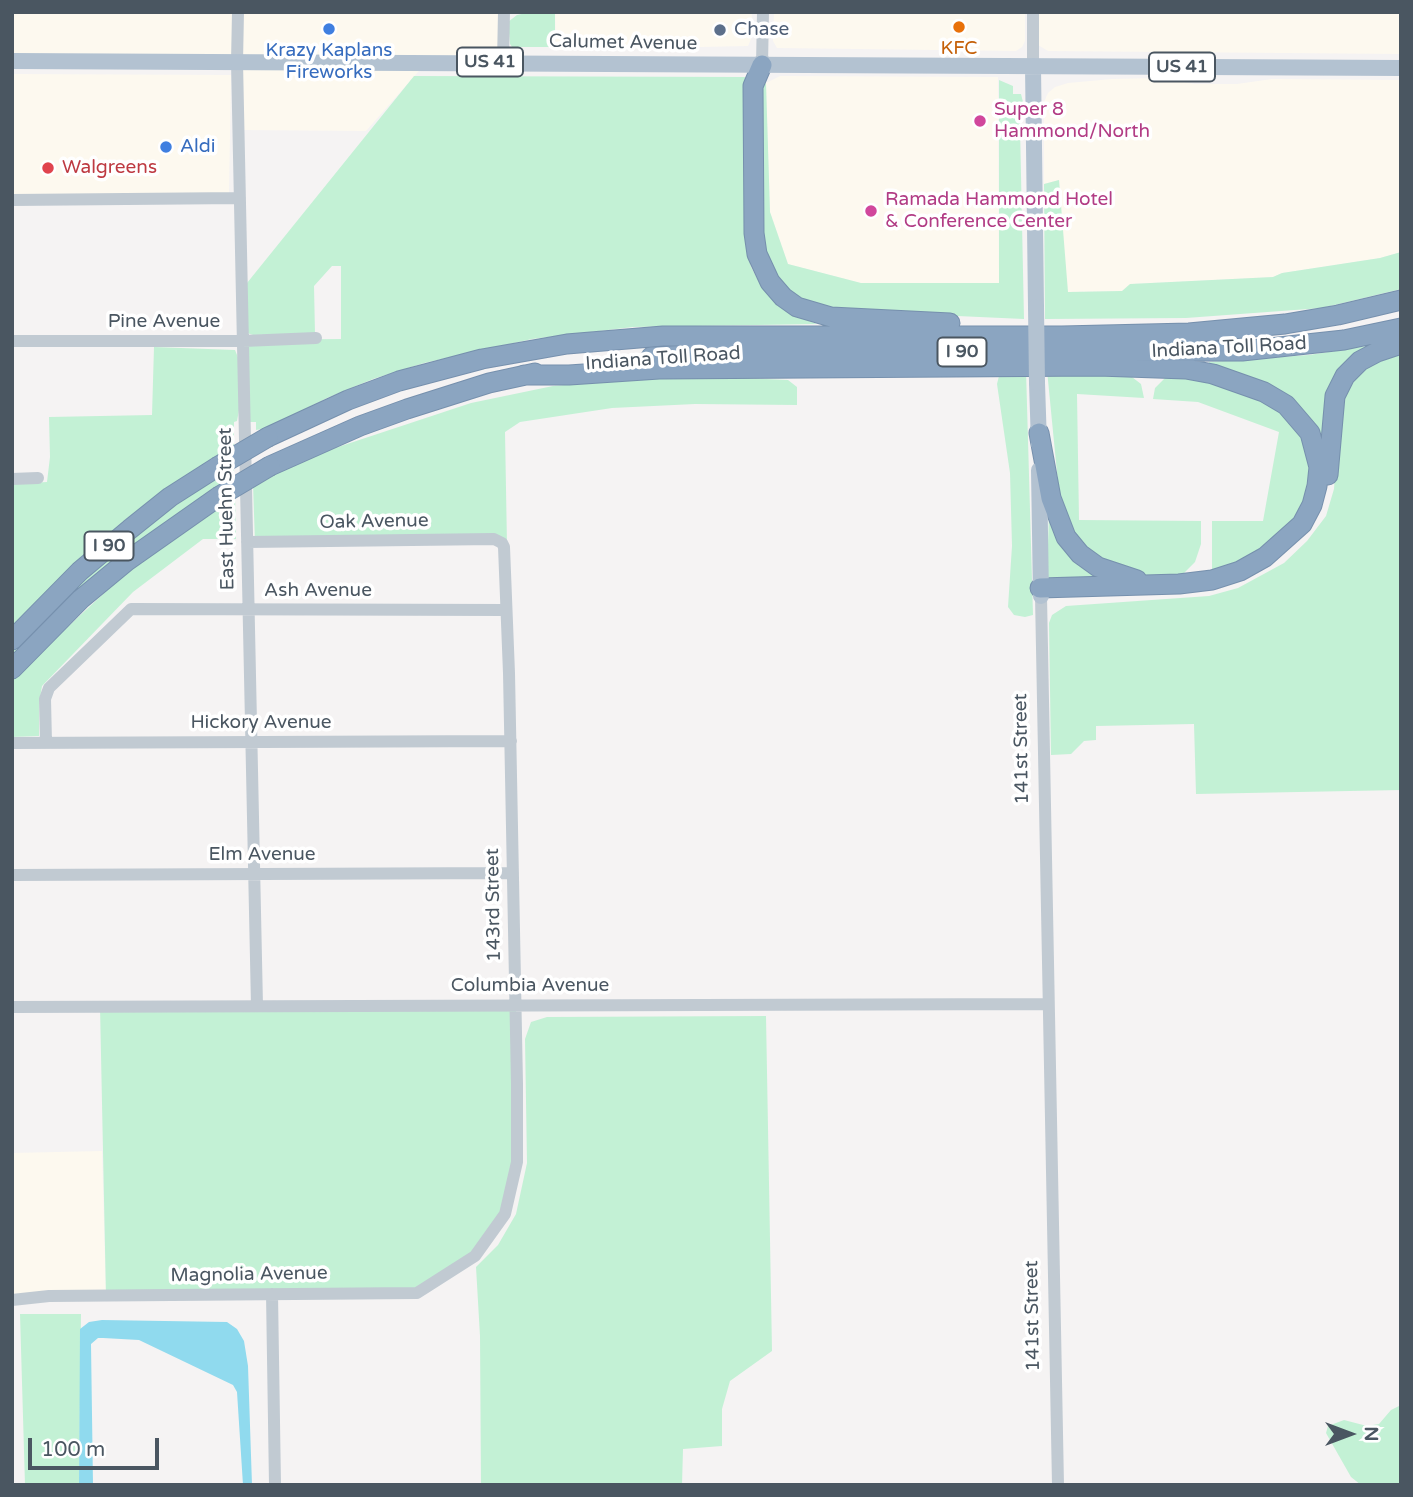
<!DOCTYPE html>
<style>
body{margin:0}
#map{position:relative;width:1413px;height:1497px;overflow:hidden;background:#f5f3f3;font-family:"Varela Round",sans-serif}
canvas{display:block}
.frame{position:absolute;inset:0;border:14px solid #4a5661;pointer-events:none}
.north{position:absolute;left:1315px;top:1399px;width:70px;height:70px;-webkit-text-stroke:5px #fff;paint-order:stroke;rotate:90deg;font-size:19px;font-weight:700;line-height:28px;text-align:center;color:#4a5661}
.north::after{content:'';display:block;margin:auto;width:24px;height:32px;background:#4a5661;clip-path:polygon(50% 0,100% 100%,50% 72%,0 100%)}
.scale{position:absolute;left:28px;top:1438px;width:131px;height:32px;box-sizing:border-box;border:4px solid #4a5661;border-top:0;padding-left:9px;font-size:21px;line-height:24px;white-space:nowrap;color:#4a5661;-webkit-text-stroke:5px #fff;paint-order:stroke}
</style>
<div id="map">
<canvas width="1413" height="1497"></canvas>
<div class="frame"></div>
<div class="north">N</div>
<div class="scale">100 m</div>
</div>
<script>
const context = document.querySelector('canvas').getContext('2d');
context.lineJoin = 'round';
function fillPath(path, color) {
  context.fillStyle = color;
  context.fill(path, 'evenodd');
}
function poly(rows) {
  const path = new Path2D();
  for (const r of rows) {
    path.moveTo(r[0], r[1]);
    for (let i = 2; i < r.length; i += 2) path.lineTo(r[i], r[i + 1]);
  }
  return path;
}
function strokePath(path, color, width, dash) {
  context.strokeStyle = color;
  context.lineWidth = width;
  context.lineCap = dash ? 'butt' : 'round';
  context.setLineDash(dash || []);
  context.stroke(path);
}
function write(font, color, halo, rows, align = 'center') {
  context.font = font + ' "Varela Round",sans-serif';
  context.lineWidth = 7;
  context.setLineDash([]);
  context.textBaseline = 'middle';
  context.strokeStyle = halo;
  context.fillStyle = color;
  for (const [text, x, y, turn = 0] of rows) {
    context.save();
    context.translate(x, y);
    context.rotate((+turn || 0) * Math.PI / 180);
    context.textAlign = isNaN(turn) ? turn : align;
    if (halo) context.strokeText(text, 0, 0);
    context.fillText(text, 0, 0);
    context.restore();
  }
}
const commercial = poly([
 [12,12,501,12,500,60,12,58],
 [555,12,752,12,751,39,748,46,556,50],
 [774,12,1025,12,1025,41,1022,47,1016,51,777,48,773,41],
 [1038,12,1401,12,1401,54,1048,51,1038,45],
 [239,64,425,64,366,131,241,130],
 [12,74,231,75,229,194,12,194],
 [780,76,998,77,999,283,861,283,788,264,770,212,766,83],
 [1158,78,1195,84,1237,84,1272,79,1401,80,1401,252,1380,258,1282,273,1273,277,1131,284,1122,291,1067,292,1059,180,1044,184,1044,102,1048,93,1055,87,1068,83,1112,79],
 [102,1151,106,1297,12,1300,12,1153]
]);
const green = poly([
 [531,12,555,12,555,47,512,47,510,44,508,22,517,15],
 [414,76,745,77,746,244,751,267,761,285,775,302,791,314,817,324,633,327,532,339,424,363,373,379,327,398,268,428,256,430,256,422,250,422,245,340,341,339,341,266,332,266,314,286,315,334,253,335,247,333,247,283],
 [999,80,1013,86,1013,94,1021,94,1024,106,1020,113,1020,127,1024,319,846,311,800,299,783,287,764,249,760,91,764,85,766,83,770,212,788,264,861,283,999,283],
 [1059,180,1068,292,1122,291,1130,284,1273,277,1282,273,1380,258,1401,252,1401,289,1322,308,1186,318,1045,319,1044,184],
 [1379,344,1368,350,1323,433,1317,433,1209,368,1209,362,1309,355],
 [154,347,235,350,239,360,240,405,237,421,234,422,234,448,164,492,126,519,48,590,12,629,12,484,47,482,50,457,49,417,152,415],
 [1401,352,1401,790,1196,794,1194,724,1096,726,1096,740,1084,741,1071,754,1051,755,1049,623,1052,615,1066,606,1209,596,1238,588,1284,563,1307,541,1326,516,1334,489,1339,418,1348,383,1374,360],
 [1026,370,1033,615,1025,617,1014,615,1008,607,1012,546,1010,473,997,384,999,376],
 [1047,370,1128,374,1141,384,1144,398,1077,394,1079,520,1201,521,1201,544,1195,562,1182,575,1146,576,1121,569,1095,556,1078,542,1059,493],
 [678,375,788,380,797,387,797,405,695,404,612,408,520,422,505,432,507,545,255,543,253,484,329,450,471,403,553,386],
 [1188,377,1242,390,1277,408,1300,433,1311,463,1310,490,1300,515,1256,556,1212,573,1212,521,1263,521,1279,432,1198,402,1153,399,1155,388,1165,378],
 [234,465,234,478,12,659,12,651,58,602,151,521],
 [235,494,236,539,203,539,133,592,42,686,39,704,39,736,12,737,12,680,19,672,115,583,160,546],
 [1049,512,1113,580,1051,581,1047,575],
 [516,1005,517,1162,505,1214,475,1256,417,1293,106,1297,100,1006],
 [766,1016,772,1351,730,1381,722,1409,722,1446,683,1449,682,1485,481,1485,480,1336,476,1267,498,1245,516,1214,527,1163,525,1039,531,1022,547,1017],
 [20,1314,81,1314,79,1485,25,1485],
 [1401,1405,1401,1485,1361,1485,1351,1477,1326,1433,1328,1426,1344,1420,1367,1426,1379,1424,1391,1410]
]);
const water = poly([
 [102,1320,227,1322,237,1329,244,1341,248,1366,252,1485,243,1485,237,1392,233,1385,139,1340,103,1338,98,1338,91,1344,93,1485,79,1485,80,1329,89,1322]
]);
const minor = poly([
 [238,12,237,62,257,1006],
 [503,62,504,12],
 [762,65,763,12],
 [1033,66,1033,12],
 [12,200,240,198],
 [12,341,243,341,316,338],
 [12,479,38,478],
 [1041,596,1058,1485],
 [12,743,511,741],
 [46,743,45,699,49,688,131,609,506,610],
 [12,875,513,873],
 [12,1007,1047,1004],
 [272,1294,275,1485],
 [12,1300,49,1296,417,1293,475,1256,505,1214,517,1162,517,1084,509,673,504,547,502,543,494,539,247,542]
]);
const major = poly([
 [12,61,1401,68],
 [1033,66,1036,307],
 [1037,383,1039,444],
 [1039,470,1041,596]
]);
const highway = poly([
 [762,65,753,86,754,233,757,254,770,282,783,297,797,307,831,317,950,323],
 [651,357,754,352,1242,351,1344,340,1401,328],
 [524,375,569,375,659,369,1098,366,1186,369,1213,374,1264,392,1286,405,1310,433,1319,467,1317,486,1312,505,1302,524,1265,557,1240,571,1212,580,1179,584,1040,588],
 [1039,433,1051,498,1066,537,1080,554,1098,567,1137,580],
 [268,437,348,400,399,381,482,359,567,344,663,336,1062,336,1189,333,1285,324,1338,315,1401,300],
 [270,466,360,426,407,409,489,383,535,373],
 [1328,475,1335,396,1345,376,1360,361,1377,352,1401,344],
 [12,640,80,571,130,529,170,497,217,467],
 [12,669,81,599,127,561,218,497]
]);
const majorBridge = poly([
 [1036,307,1037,383]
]);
const highwayBridge = poly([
 [217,467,268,437],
 [218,497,270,466]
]);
const markers = [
 [959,27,7,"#e8710a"],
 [329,29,7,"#3f7fe0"],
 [720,30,7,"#5c6f8a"],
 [980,121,7,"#d1479c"],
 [166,147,7,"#3f7fe0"],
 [48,168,7,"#e0444e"],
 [871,211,7,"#d1479c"]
];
const shields = [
 [490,62,66],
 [1182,67,66],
 [962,352,49],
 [109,546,49]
];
const shieldNames = [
 ["US 41",490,62],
 ["US 41",1182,67],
 ["I 90",962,352],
 ["I 90",109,546]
];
const serviceNames = [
 ["Chase",734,30]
];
const streetNames = [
 ["Calumet Avenue",623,43,1],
 ["Pine Avenue",164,322],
 ["Indiana Toll Road",1229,348,-3],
 ["Indiana Toll Road",663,359,-4],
 ["East Huehn Street",227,509,-91],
 ["Oak Avenue",374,522,-1],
 ["Ash Avenue",318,591],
 ["Hickory Avenue",261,723],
 ["141st Street",1022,749,-91],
 ["Elm Avenue",262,855],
 ["143rd Street",494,905,-91],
 ["Columbia Avenue",530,986],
 ["Magnolia Avenue",249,1275,-1],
 ["141st Street",1033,1316,-91]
];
const foodNames = [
 ["KFC",959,49]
];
const shopNames = [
 ["Krazy Kaplans",329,51],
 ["Fireworks",329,73],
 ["Aldi",180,147,"left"]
];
const hotelNames = [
 ["Super 8",994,110],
 ["Hammond/North",994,132],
 ["Ramada Hammond Hotel",885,200],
 ["& Conference Center",885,222]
];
const healthNames = [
 ["Walgreens",62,168]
];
fillPath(commercial, '#fdf9ef');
fillPath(green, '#c3f1d5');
fillPath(water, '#90daee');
strokePath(highway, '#7690ad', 21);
strokePath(minor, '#c1cad2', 12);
strokePath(major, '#b3c2d1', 16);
strokePath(highway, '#8ba5c1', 19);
strokePath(highwayBridge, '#7690ad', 21, []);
strokePath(majorBridge, '#b3c2d1', 16);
strokePath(highwayBridge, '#8ba5c1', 19);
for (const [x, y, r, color] of markers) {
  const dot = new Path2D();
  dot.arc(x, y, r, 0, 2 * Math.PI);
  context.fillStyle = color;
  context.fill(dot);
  strokePath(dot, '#fff', 2.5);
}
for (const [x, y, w] of shields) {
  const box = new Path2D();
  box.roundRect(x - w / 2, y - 14.5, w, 29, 5);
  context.fillStyle = '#fff';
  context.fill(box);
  strokePath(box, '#4a5661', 2);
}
write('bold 18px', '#4a5661', null, shieldNames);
write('19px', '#4e5e75', '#fff', serviceNames, 'left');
write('19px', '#4a5661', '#fff', streetNames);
write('19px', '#c56008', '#fff', foodNames);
write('19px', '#366cbe', '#fff', shopNames);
write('19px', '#b23c85', '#fff', hotelNames, 'left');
write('19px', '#be3a42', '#fff', healthNames, 'left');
</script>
